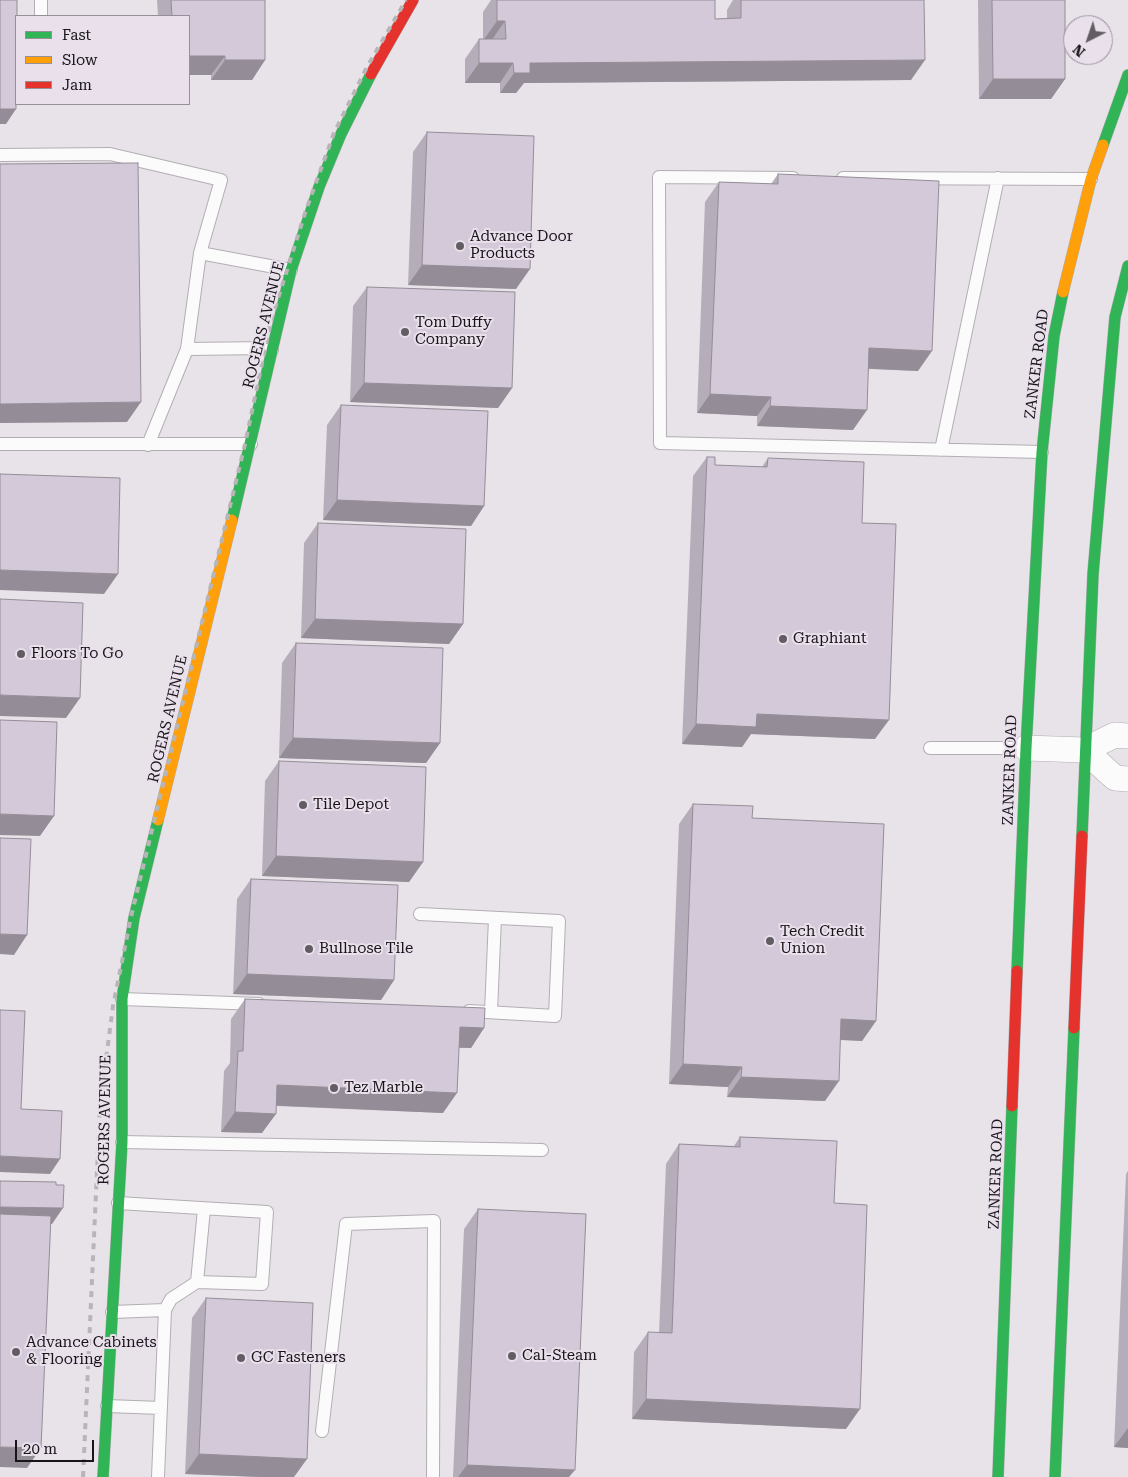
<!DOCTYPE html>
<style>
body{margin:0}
#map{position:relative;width:1128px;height:1477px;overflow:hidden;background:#e8e3e9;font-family:"Roboto Serif",serif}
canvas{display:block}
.legend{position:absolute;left:15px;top:15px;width:175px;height:90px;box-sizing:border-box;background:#e9e0ec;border:1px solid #958f98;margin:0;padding:6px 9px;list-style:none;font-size:15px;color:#181519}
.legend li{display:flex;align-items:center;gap:10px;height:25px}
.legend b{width:25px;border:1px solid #958f98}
.north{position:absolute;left:1063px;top:15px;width:50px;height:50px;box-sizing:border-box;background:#e9e0ec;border:1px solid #958f98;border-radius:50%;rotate:221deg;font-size:14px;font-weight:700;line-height:20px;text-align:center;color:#181519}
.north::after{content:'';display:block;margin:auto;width:18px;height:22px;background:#615d62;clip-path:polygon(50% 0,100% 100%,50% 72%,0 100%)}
.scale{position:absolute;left:15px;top:1440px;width:79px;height:22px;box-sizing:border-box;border:2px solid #181519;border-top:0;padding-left:6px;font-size:15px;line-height:18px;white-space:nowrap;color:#181519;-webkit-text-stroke:4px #e9e0ec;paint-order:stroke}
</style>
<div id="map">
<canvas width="1128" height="1477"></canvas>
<ul class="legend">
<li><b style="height:6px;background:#30b455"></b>Fast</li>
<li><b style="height:6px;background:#ff9f0a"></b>Slow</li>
<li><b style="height:6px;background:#e5322d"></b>Jam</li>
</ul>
<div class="north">N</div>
<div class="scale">20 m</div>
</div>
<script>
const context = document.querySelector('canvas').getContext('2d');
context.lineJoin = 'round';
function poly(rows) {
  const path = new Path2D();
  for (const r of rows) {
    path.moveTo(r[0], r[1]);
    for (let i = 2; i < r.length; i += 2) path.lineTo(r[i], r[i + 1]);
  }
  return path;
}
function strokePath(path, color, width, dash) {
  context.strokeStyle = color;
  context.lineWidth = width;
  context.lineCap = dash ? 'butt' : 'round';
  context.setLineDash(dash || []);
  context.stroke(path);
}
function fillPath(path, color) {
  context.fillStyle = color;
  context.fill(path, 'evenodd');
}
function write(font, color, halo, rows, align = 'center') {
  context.font = font + ' "Roboto Serif",serif';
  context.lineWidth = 4;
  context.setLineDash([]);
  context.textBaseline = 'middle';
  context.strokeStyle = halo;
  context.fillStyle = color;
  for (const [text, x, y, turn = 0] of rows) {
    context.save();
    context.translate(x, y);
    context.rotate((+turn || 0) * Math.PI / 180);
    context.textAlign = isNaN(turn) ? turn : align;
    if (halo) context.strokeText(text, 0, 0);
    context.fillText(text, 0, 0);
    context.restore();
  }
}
const lane = poly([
 [41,0,41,16],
 [0,155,110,154,221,180,200,253,187,349,148,445],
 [793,178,659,177,660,443,1042,452],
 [843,178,1091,179],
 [200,253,291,270],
 [187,349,266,348,272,350],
 [0,444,251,444],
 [941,450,998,178],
 [930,748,1026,748],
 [420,914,559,921,555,1016,469,1011],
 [122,999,259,1004],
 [491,1012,495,918],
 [122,1142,542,1150],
 [118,1203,267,1212,262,1284,197,1282,171,1299,165,1310],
 [197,1282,204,1209],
 [112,1312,165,1310,158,1477],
 [107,1406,161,1408],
 [322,1431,346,1224,434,1221,433,1477]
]);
const street = poly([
 [1026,748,1084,750,1115,735,1128,736],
 [1084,750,1115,778,1128,779]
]);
const fast = poly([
 [1103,145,1128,75],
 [232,520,291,270,319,187,341,134,371,74],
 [1082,836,1093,574,1115,317,1128,266],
 [1017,971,1026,748,1042,452,1054,336,1063,292],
 [103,1477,122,1142,122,999,134,918,158,820],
 [998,1477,1012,1106],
 [1055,1477,1074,1028]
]);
const slow = poly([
 [1063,292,1091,179,1103,145],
 [158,820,232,520]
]);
const jam = poly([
 [371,74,413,0],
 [1074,1028,1082,836],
 [1012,1106,1017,971]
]);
const rail = poly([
 [83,1477,100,1105,113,1006,131,917,245,444,271,321,305,213,334,133,367,67,406,0]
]);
const wall = poly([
 [157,0,265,0,265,60,252,80,211,80,211,75,189,75,189,16,158,16],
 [491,0,715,0,715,19,727,18,727,10,733,0,924,0,911,80,524,83,516,93,500,93,500,83,465,83,465,59,479,39,483,39,483,12],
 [978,0,1065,0,1065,79,1051,99,979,99],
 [427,132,516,289,408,285,413,152],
 [778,174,918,371,869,369,853,430,757,426,757,416,697,413,705,202,719,182,771,184],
 [367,287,512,388,498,408,350,402,353,306],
 [341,405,484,506,471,526,323,520,327,425],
 [707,457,715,465,762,467,768,458,862,523,875,739,751,734,742,747,682,744,693,476],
 [318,523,463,624,449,644,301,638,304,543],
 [296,643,440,743,426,763,279,758,282,663],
 [279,761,423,862,409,882,262,876,265,781],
 [693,804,876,1021,862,1041,840,1040,825,1101,727,1097,728,1087,669,1084,679,824],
 [251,879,394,980,381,1000,233,994,237,899],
 [245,999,484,1028,471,1048,459,1048,443,1113,276,1106,262,1133,221,1132,224,1071,230,1063,231,1019],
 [740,1137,834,1203,846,1429,632,1419,634,1352,648,1332,659,1333,666,1164,679,1144,734,1146],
 [1128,1171,1128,1448,1114,1447,1126,1174],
 [478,1209,569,1477,453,1477,464,1229],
 [206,1298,294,1477,261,1477,185,1474,192,1318]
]);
const shadedWall = poly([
 [497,21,505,21,491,41,483,41],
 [189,56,225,56,211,75,189,75],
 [225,60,265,60,252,80,211,80],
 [925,60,911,80,524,83,516,93,500,93,514,73,530,63],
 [479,63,513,63,500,83,465,83],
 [993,79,1065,79,1051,99,979,99],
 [0,109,16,109,6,124,0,124],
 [422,265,530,269,516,289,408,285],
 [869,348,932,351,918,371,856,368],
 [364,383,512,388,498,408,350,402],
 [710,394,771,397,757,416,697,413],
 [141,402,127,422,0,423,0,404],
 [770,406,867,410,853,430,757,426],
 [337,500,484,506,471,526,323,520],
 [0,570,118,574,104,594,0,590],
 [315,619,463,624,449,644,301,638],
 [0,695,80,698,66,718,0,716],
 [757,714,889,720,875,739,751,734,742,747,682,744,696,724],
 [293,738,440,743,426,763,279,758],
 [0,814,54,816,40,836,0,835],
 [276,856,423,862,409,882,262,876],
 [0,934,27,935,14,955,0,954],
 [247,974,394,980,381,1000,233,994],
 [841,1019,876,1021,862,1041,827,1039],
 [460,1027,484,1028,471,1048,446,1047],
 [683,1064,742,1067,728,1087,669,1084],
 [741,1077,839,1081,825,1101,727,1097],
 [277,1085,457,1093,443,1113,263,1105],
 [235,1112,276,1114,262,1133,221,1132],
 [0,1156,60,1159,50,1174,0,1172],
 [0,1207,63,1208,52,1224,0,1222],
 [646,1399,860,1409,846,1429,632,1419],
 [1128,1428,1128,1448,1114,1447],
 [0,1447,41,1448,27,1468,0,1467],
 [199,1454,307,1459,294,1477,261,1477,185,1474],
 [467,1465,575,1470,569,1477,458,1477]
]);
const building = poly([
 [0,0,17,0,17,16,16,16,16,109,0,109,0,0],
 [171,0,265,0,265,60,225,60,225,56,189,56,189,16,172,16,171,0],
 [497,0,715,0,715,19,741,18,741,0,924,0,925,60,536,63,530,63,530,73,514,73,513,63,479,63,479,39,506,39,505,21,497,21,497,0],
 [992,0,1065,0,1065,79,993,79,992,0],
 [427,132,534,136,530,269,422,265,427,132],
 [138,163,141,402,0,404,0,164,138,163],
 [778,174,939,181,932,351,869,348,867,410,770,406,771,397,710,394,719,182,778,184,778,174],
 [367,287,515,292,512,388,364,383,367,287],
 [341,405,488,411,484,506,337,500,341,405],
 [707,457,715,457,715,465,767,467,768,458,864,462,862,523,896,524,889,720,757,714,756,727,696,724,707,457],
 [0,474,120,478,118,574,0,570,0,474],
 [318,523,466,529,463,624,315,619,318,523],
 [0,599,83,603,80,698,0,695,0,599],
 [296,643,443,648,440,743,293,738,296,643],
 [0,720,57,722,54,816,0,814,0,720],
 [279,761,426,767,423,862,276,856,279,761],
 [693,804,753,806,752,818,884,824,876,1021,841,1019,839,1081,741,1077,742,1067,683,1064,693,804],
 [0,838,31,839,27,935,0,934,0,838],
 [251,879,398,885,394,980,247,974,251,879],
 [245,999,485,1008,484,1028,460,1027,457,1093,277,1085,276,1114,235,1112,238,1051,243,1051,245,999],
 [0,1010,25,1011,21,1109,62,1111,60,1159,0,1156,0,1010],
 [740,1137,837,1141,834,1203,867,1205,860,1409,646,1399,648,1332,672,1333,679,1144,740,1147,740,1137],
 [0,1181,56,1182,56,1185,64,1185,63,1208,0,1207,0,1181],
 [478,1209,586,1214,575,1470,467,1465,478,1209],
 [0,1214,51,1216,41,1448,0,1447,0,1214],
 [206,1298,313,1303,307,1459,199,1454,206,1298]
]);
const markers = [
 [460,246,5,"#615d62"],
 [405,332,5,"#615d62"],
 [783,639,5,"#615d62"],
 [21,654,5,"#615d62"],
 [303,805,5,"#615d62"],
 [770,941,5,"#615d62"],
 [309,949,5,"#615d62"],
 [334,1088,5,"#615d62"],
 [16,1352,5,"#615d62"],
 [512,1356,5,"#615d62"],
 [241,1358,5,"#615d62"]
];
const poiNames = [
 ["Advance Door",470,237],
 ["Products",470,254],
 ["Tom Duffy",415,323],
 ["Company",415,340],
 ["Graphiant",793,639],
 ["Floors To Go",31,654],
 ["Tile Depot",313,805],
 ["Tech Credit",780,932],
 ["Union",780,949],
 ["Bullnose Tile",319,949],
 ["Tez Marble",344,1088],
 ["Advance Cabinets",26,1343],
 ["& Flooring",26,1360],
 ["Cal-Steam",522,1356],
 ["GC Fasteners",251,1358]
];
const streetNames = [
 ["ROGERS AVENUE",264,325,-76],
 ["ZANKER ROAD",1037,364,-83],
 ["ROGERS AVENUE",168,719,-77],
 ["ZANKER ROAD",1010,770,-88],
 ["ROGERS AVENUE",105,1120,-89],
 ["ZANKER ROAD",996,1174,-88]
];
strokePath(lane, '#b2aeb3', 14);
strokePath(street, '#b2aeb3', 26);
strokePath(fast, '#b2aeb3', 12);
strokePath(slow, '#b2aeb3', 12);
strokePath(jam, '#b2aeb3', 12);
strokePath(lane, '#fcfbfc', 12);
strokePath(street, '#fcfbfc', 25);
strokePath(fast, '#30b455', 11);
strokePath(slow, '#ff9f0a', 11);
strokePath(jam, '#e5322d', 11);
strokePath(rail, '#b7b6b7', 4, [6, 6]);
fillPath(wall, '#b6adba');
fillPath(shadedWall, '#948d97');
fillPath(building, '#d4c9d8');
strokePath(building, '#948d97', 1);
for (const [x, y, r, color] of markers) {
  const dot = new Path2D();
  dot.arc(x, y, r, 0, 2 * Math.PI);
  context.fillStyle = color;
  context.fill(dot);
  strokePath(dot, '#e9e0ec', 2);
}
write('15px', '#181519', '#e9e0ec', poiNames, 'left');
write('15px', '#181519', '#e9e0ec', streetNames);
</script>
